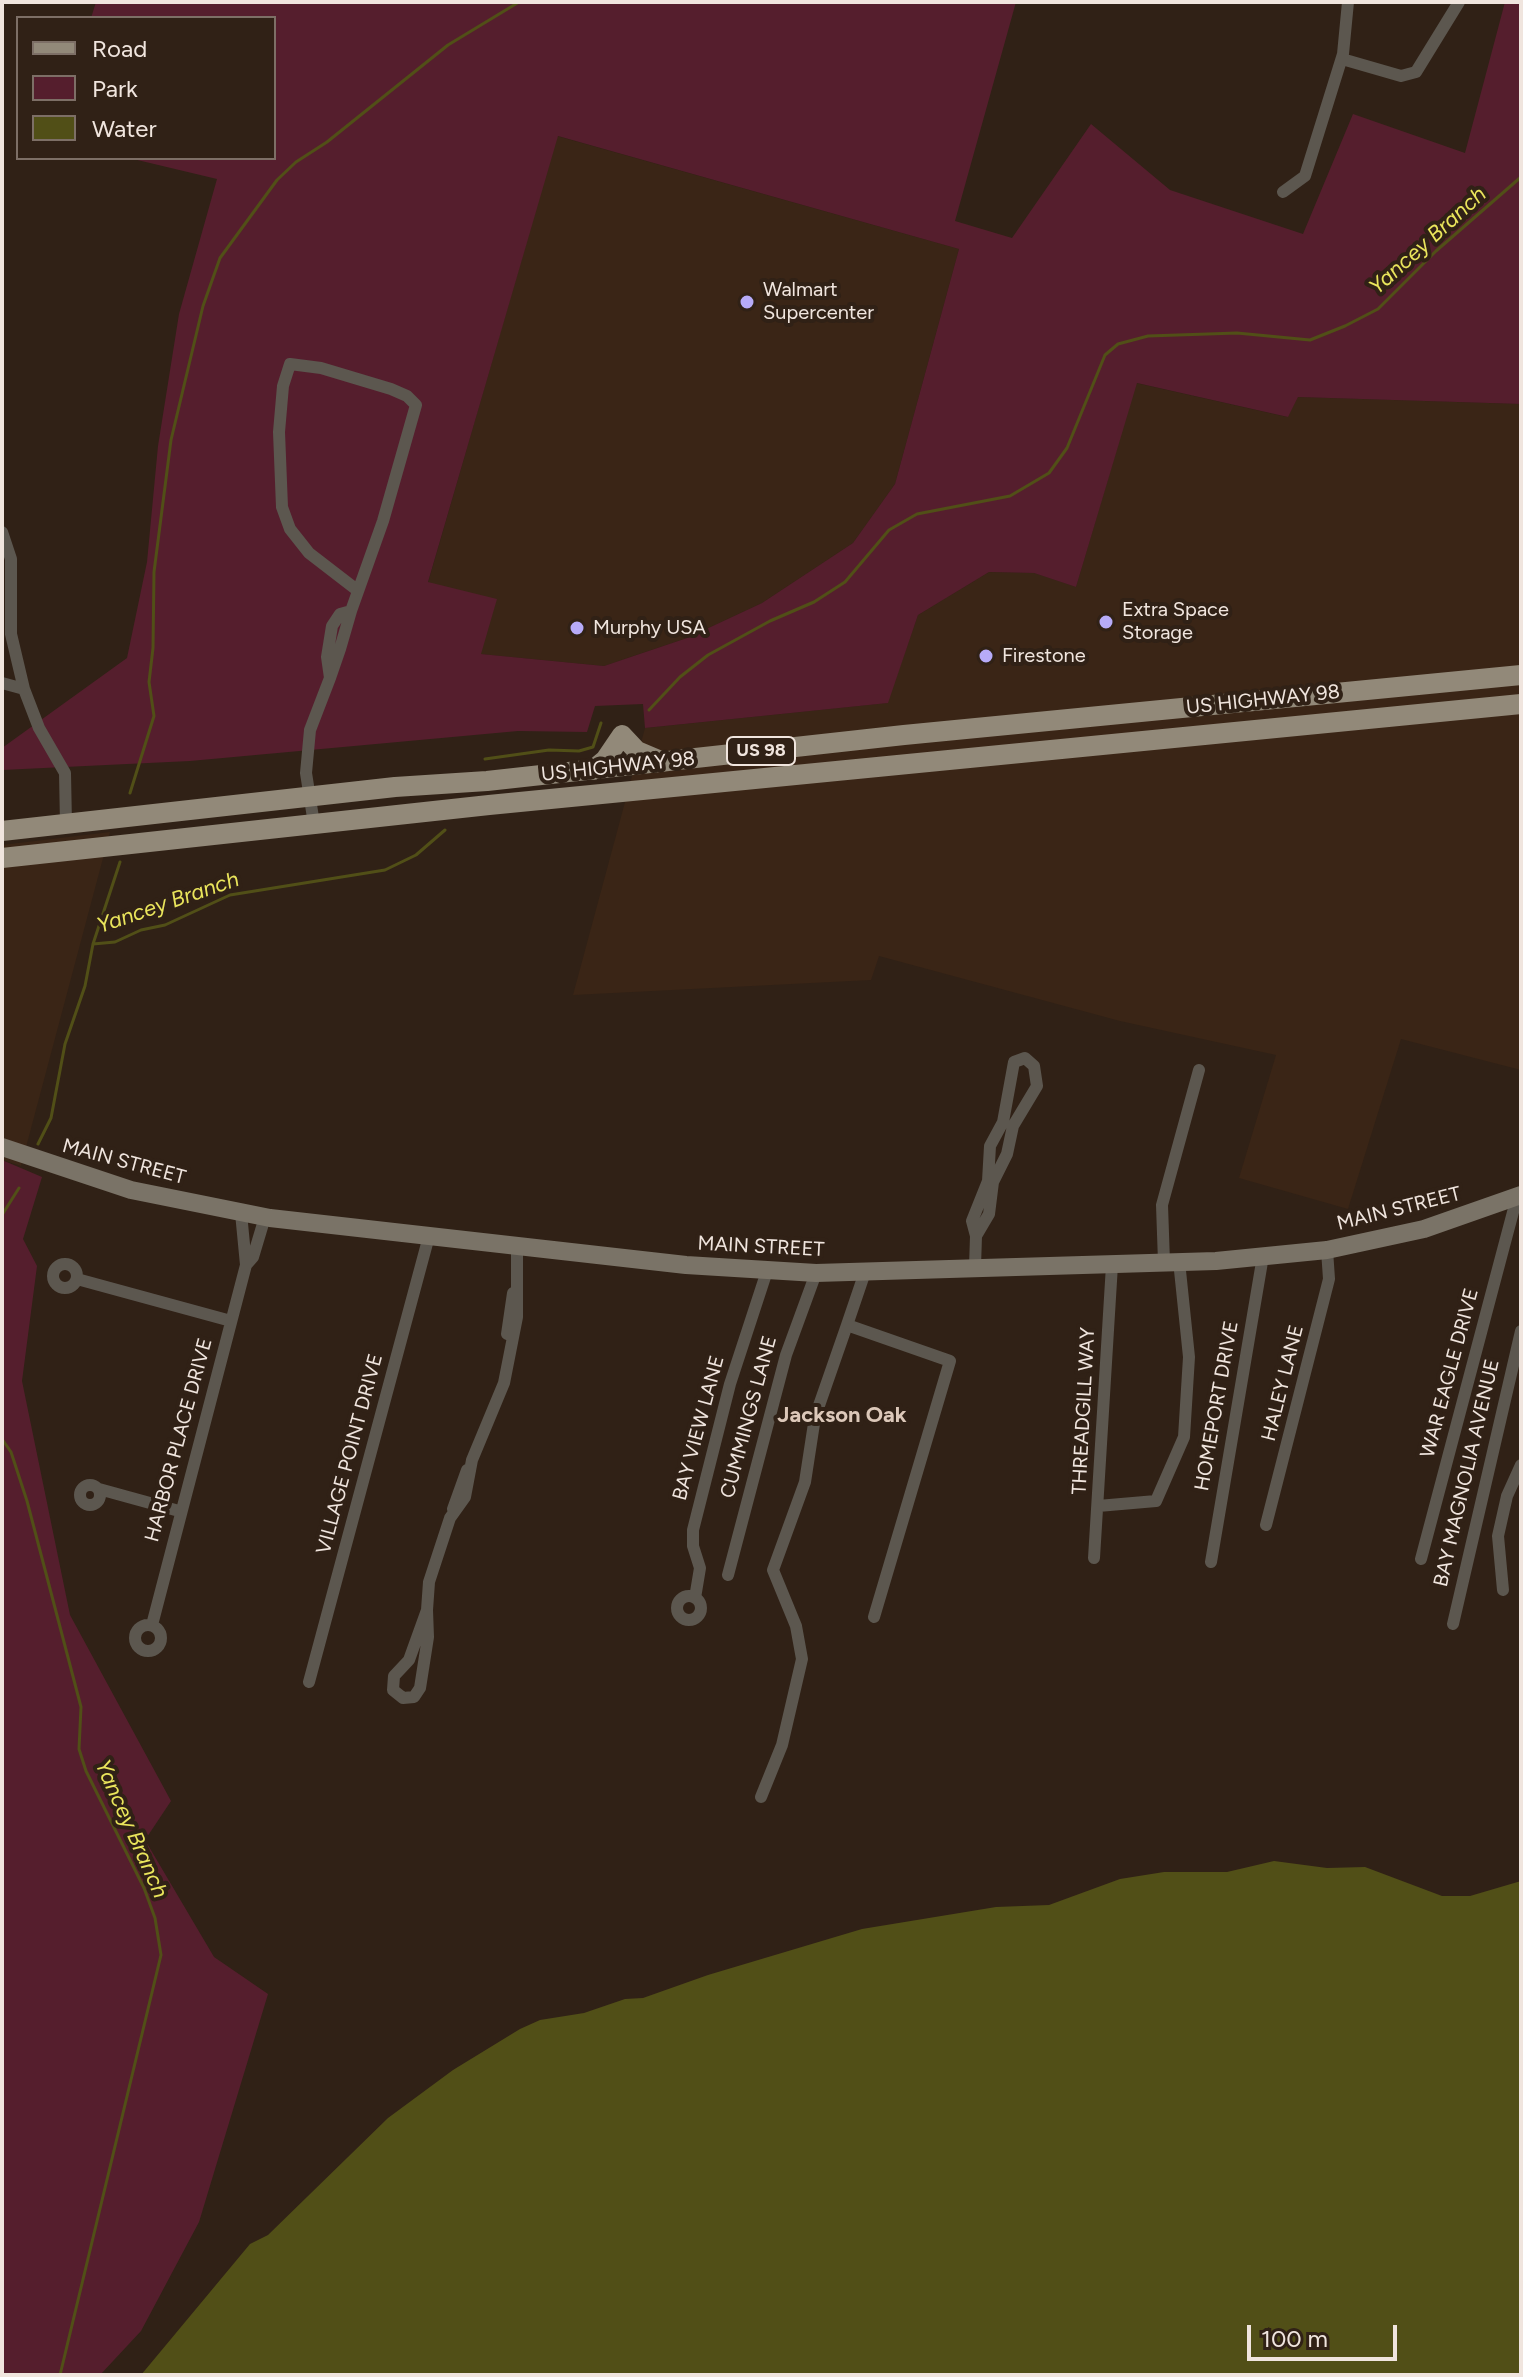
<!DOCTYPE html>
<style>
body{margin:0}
#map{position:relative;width:1523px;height:2377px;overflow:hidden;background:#302116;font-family:Figtree,sans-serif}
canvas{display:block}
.frame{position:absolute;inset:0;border:4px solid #f0e5de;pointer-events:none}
.legend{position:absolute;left:16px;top:16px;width:260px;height:144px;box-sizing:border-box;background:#302116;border:2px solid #7d6f66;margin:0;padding:10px 14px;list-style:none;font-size:24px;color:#f0e5de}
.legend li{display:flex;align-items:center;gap:16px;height:40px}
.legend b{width:40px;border:2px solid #7d6f66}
.scale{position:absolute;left:1247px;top:2325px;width:150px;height:36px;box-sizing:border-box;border:4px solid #f0e5de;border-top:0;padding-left:10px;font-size:24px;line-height:28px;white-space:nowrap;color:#f0e5de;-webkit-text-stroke:6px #302116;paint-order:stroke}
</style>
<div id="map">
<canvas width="1523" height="2377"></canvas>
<div class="frame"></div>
<ul class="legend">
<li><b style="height:10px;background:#928979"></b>Road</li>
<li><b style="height:22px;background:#551e2d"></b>Park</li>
<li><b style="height:22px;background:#514f17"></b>Water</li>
</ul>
<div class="scale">100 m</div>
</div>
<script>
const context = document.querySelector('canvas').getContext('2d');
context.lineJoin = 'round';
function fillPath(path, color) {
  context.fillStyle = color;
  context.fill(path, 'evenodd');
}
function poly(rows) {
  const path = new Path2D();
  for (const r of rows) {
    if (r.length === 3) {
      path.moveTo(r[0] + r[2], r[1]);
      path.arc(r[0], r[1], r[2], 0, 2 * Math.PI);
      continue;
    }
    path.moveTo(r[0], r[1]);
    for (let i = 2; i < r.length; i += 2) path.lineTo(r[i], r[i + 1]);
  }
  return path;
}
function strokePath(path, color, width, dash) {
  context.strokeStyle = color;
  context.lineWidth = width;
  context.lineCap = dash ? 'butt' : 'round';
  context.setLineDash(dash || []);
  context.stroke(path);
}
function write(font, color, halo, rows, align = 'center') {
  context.font = font + ' Figtree,sans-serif';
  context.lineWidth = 8;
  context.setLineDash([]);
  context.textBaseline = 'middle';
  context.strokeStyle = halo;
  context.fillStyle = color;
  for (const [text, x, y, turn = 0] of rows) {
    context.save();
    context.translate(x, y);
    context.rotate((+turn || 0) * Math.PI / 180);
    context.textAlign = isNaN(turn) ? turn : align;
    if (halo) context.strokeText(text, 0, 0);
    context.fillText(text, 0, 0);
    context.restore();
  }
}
const built = poly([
 [557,136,959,249,895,484,853,543,762,603,687,638,604,666,480,654,428,583],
 [1136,383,1287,417,1298,397,1521,404,1521,1070,1401,1039,1348,1209,1239,1178,1276,1055,1120,1021,879,956,871,980,573,995,645,728,887,703,918,615,989,572,1034,573,1076,587],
 [110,832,21,1166,2,1160,2,845]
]);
const green = poly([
 [96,2,1016,2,955,221,1012,238,1091,124,1170,190,1303,234,1353,114,1465,153,1505,2,1521,2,1521,404,1298,397,1288,417,1137,383,1076,587,1034,573,989,572,918,615,888,703,645,728,643,704,595,706,587,732,518,731,190,761,2,770,2,748,127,658,147,562,158,446,179,314,217,179,129,158,274,158,274,18,91,18],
 [558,136,959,249,895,484,853,543,762,603,687,638,604,666,481,654,497,599,428,582],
 [2,1160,42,1177,23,1239,37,1266,22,1381,70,1615,171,1801,145,1840,214,1957,268,1994,199,2222,141,2331,100,2375,2,2375]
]);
const water = poly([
 [1274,1861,1327,1868,1365,1867,1442,1896,1470,1896,1521,1881,1521,2375,141,2375,250,2244,268,2235,388,2118,453,2070,520,2029,540,2020,584,2013,625,1999,643,1998,708,1975,862,1929,996,1907,1049,1905,1120,1879,1164,1872,1227,1872]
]);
const stream = poly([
 [649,710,680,677,708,655,770,621,814,602,845,582,889,530,917,514,1010,496,1049,473,1067,448,1105,355,1118,344,1148,336,1237,333,1310,340,1345,326,1378,309,1436,251,1521,177],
 [485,759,549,750,579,751,593,747,601,723],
 [130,793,154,716,149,682,153,648,154,572,171,440,203,306,220,258,277,180,296,162,327,142,448,45,519,2],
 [93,944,120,862],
 [38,1144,51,1118,65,1044,85,986,93,944,115,942,141,930,165,925,230,895,385,870,416,855,445,830],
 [2,1215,19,1188],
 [2,1439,11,1452,27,1501,81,1707,79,1749,86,1771,144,1888,155,1918,161,1955,60,2375]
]);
const street = poly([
 [1342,59,1401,76,1416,72,1459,2],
 [1283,192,1305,176,1343,54,1348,2],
 [2,532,11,559,11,634,24,689,2,683],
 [351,611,383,521,416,405,407,396,391,389,321,368,290,364,283,386,279,432,282,507,290,529,309,553,357,590],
 [351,611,340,649,330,678,327,657,332,626,340,614,351,611],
 [24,689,39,728,65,773,66,824],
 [314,824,306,773,310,730,330,678],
 [241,1213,246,1265],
 [1164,1262,1162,1205,1199,1070],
 [65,1276,12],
 [975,1267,976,1236,972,1221,988,1181,990,1146,1003,1122,1014,1062,1025,1058,1034,1066,1037,1086,1013,1126,1007,1154,993,1182,989,1214,976,1236],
 [865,1272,847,1325,950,1361,874,1617],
 [77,1279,231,1321],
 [507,1334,513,1293],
 [90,1495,10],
 [99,1489,179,1511],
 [1098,1506,1156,1501,1184,1437,1189,1357,1179,1261],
 [453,1509,467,1470],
 [1266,1525,1329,1279,1327,1250],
 [1094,1558,1112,1265],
 [1421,1559,1517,1197],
 [1211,1562,1263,1256],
 [728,1575,786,1355,816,1273],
 [1503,1590,1498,1536,1507,1496,1521,1465],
 [689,1608,12],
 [695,1598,700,1568,693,1546,693,1530,730,1384,767,1271],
 [427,1610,429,1582,450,1518,465,1497,472,1460,504,1383,517,1317,517,1247],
 [427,1610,428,1637,420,1688,414,1697,403,1698,393,1690,394,1676,409,1660,427,1610],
 [1453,1624,1521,1331],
 [148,1638,13],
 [152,1625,246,1265,253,1257,265,1217],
 [309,1682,429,1236],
 [761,1797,782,1745,802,1659,796,1626,773,1570,805,1482,815,1417,847,1325]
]);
const secondary = poly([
 [2,1147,131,1190,270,1218,686,1265,816,1273,1216,1261,1327,1250,1424,1229,1521,1195]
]);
const primary = poly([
 [593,770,605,760,622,735,637,751,663,762],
 [2,831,395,787,487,781,904,735,1521,675],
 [2,858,489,805,1521,704]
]);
const markers = [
 [747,302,8,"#b7abf8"],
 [1106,622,8,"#b7abf8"],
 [577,628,8,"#b7abf8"],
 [986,656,8,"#b7abf8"]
];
const shields = [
 [761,751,68]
];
const shieldNames = [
 ["US 98",761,751]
];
const poiNames = [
 ["Walmart",763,290],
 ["Supercenter",763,313],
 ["Extra Space",1122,610],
 ["Storage",1122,633],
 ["Murphy USA",593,628],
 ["Firestone",1002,656]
];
const streetNames = [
 ["US HIGHWAY 98",1263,700,-6],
 ["US HIGHWAY 98",618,767,-6],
 ["MAIN STREET",124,1162,15],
 ["MAIN STREET",1399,1209,-14],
 ["MAIN STREET",761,1247,3],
 ["WAR EAGLE DRIVE",1450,1373,-75],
 ["HALEY LANE",1283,1383,-76],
 ["HOMEPORT DRIVE",1217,1406,-80],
 ["THREADGILL WAY",1084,1411,-87],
 ["CUMMINGS LANE",749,1417,-75],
 ["BAY VIEW LANE",699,1428,-75],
 ["HARBOR PLACE DRIVE",179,1440,-75],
 ["VILLAGE POINT DRIVE",350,1454,-75],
 ["BAY MAGNOLIA AVENUE",1467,1473,-77]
];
const waterNames = [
 ["Yancey Branch",1428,241,-42],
 ["Yancey Branch",168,903,-19],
 ["Yancey Branch",131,1829,66]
];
const neighbourhoodNames = [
 ["Jackson Oak",842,1416]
];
fillPath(built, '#3a2516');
fillPath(green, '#551e2d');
fillPath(water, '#514f17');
strokePath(stream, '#514f17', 3);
strokePath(street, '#5c574f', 12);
strokePath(secondary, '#7a7367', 18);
strokePath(primary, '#928979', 20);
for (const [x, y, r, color] of markers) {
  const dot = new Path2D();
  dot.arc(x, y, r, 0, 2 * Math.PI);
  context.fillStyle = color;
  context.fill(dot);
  strokePath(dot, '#302116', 3);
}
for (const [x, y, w] of shields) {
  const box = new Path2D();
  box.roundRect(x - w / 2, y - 14, w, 28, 6);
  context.fillStyle = '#302116';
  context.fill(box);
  strokePath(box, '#f0e5de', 2);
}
write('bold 18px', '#f0e5de', null, shieldNames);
write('20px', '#f0e5de', '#302116', poiNames, 'left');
write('20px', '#f0e5de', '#302116', streetNames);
write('italic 22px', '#eae55c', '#302116', waterNames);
write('bold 22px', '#dcc8b9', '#302116', neighbourhoodNames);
</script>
